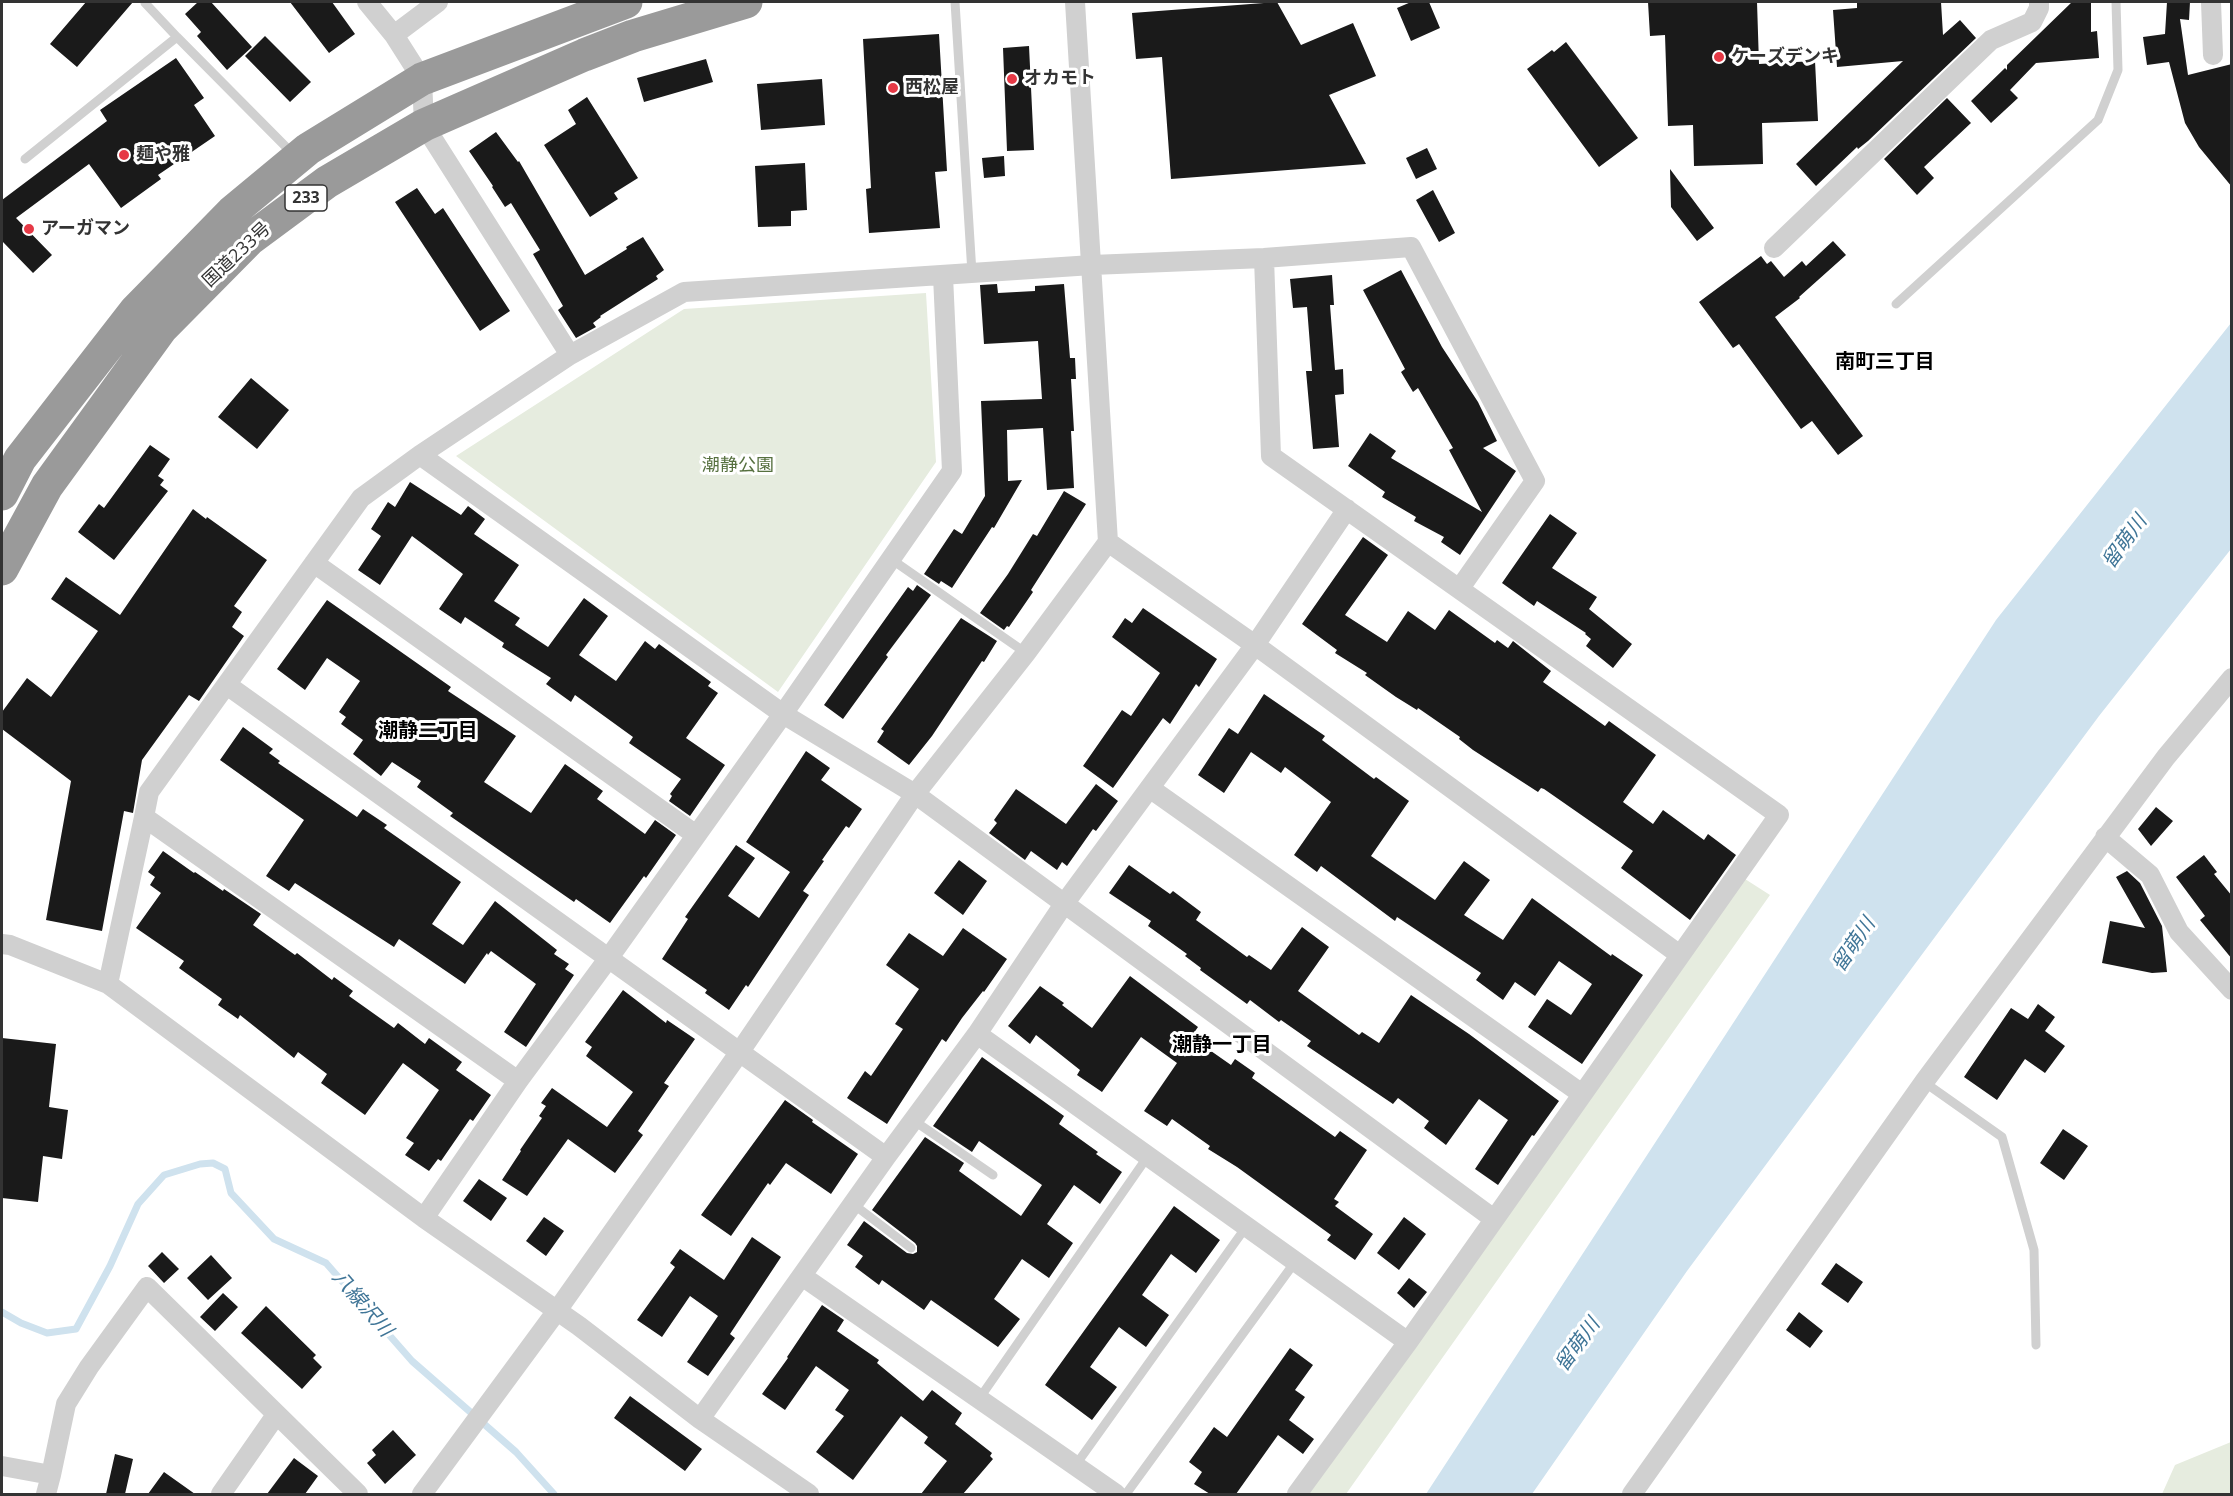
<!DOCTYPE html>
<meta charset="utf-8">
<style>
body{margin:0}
#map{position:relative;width:2233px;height:1496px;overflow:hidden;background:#fff;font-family:"Open Sans",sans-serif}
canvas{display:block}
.frame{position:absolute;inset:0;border:3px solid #333;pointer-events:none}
</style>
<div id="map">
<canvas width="2233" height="1496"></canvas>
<div class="frame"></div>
</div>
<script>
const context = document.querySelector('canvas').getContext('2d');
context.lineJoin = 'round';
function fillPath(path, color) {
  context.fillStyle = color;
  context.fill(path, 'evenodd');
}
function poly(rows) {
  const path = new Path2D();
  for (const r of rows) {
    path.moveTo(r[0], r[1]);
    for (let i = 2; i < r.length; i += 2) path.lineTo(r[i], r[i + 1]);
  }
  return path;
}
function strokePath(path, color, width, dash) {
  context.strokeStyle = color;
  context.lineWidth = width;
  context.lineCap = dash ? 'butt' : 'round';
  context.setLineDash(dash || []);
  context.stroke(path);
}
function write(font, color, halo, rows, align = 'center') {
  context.font = font + ' "Open Sans","Noto Sans JP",sans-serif';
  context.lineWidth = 6;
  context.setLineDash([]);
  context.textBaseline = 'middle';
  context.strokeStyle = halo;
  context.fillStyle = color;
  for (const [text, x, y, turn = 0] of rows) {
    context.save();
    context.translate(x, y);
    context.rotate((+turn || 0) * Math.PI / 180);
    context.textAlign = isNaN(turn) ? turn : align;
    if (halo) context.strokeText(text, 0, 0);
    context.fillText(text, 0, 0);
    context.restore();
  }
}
const green = poly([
 [926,293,936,462,778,692,456,456,684,309],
 [1745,879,1770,895,1346,1494,1308,1494],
 [2231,1442,2231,1494,2162,1494,2175,1465]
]);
const water = poly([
 [2231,323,2231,549,2099,716,1687,1271,1532,1494,1426,1494,1996,620]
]);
const stream = poly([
 [2,1312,21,1323,47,1333,76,1329,110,1266,138,1204,164,1175,200,1164,213,1163,225,1169,231,1193,274,1239,326,1263,412,1361,516,1452,554,1494]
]);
const building = poly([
 [86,2,133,2,77,67,50,44],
 [198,2,211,2,252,47,227,70,197,36,201,32,185,14],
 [290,2,332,2,355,34,329,53],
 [1277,2,1301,45,1353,23,1376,76,1329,95,1366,164,1171,179,1162,57,1136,59,1132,13],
 [1411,2,1429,2,1440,28,1411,41,1397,8],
 [1648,2,1757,2,1759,64,1815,61,1818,121,1762,123,1763,164,1694,166,1693,125,1668,126,1665,35,1650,36],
 [1857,2,1941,2,1943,35,1960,20,1976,38,1868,141,1858,149,1857,147,1816,186,1796,164,1903,61,1837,67,1833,10,1857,8],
 [2072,2,2091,2,2091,32,2097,31,2099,58,2036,63,2010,90,2018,98,1991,123,1971,101,2005,68,2007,70,2007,65],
 [2167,2,2190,2,2189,20,2180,19,2188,75,2232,64,2232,187,2199,147,2185,123,2169,62,2147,65,2143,37,2165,34],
 [939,34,947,171,935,172,940,228,869,233,866,189,871,188,863,39],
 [265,36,311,82,290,102,245,56],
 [1566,42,1638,138,1599,167,1527,69,1552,50,1554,52],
 [1029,46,1034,150,1007,151,1003,48],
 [176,58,204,98,194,105,215,136,158,175,161,179,121,208,89,164,16,218,52,255,33,273,2,241,2,200,107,121,100,110],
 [706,59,713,82,644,102,637,78],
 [822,79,825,125,761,130,757,84],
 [587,97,638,178,614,193,618,199,590,217,544,145,576,124,568,110],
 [1947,98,1971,123,1924,167,1934,178,1917,195,1884,159],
 [496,132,518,162,519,161,585,275,627,249,626,247,643,237,664,270,656,276,658,279,600,316,601,317,593,323,596,327,576,338,558,310,563,306,533,254,540,250,511,203,505,207,492,187,493,186,469,151],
 [1427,148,1437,169,1416,179,1406,158],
 [1004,156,1005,176,984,178,982,158],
 [805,163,807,210,791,211,791,226,758,227,755,166],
 [1670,169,1714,228,1697,241,1671,207],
 [417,188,435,214,443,208,510,311,480,331,395,202],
 [1433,190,1455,233,1439,242,1416,200],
 [1833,241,1846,255,1799,297,1800,298,1775,317,1863,436,1838,455,1812,421,1801,429,1739,344,1733,348,1699,302,1761,256,1767,264,1771,261,1784,277,1802,261,1806,266],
 [1401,270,1442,347,1478,402,1497,441,1483,448,1516,471,1460,555,1441,542,1444,537,1414,521,1416,517,1382,497,1385,492,1348,466,1370,433,1396,451,1391,458,1482,512,1449,450,1453,448,1418,388,1413,392,1401,372,1405,369,1363,290],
 [1332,275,1334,305,1330,305,1335,370,1343,369,1344,394,1335,395,1339,447,1313,449,1306,371,1312,371,1307,307,1293,308,1290,279],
 [997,284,998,293,1035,291,1035,286,1064,284,1070,358,1075,358,1076,379,1071,379,1074,431,1071,431,1074,488,1047,490,1043,428,1007,430,1008,481,1022,480,994,528,992,527,952,588,941,581,939,584,924,574,954,529,962,534,985,496,981,401,1042,399,1038,341,984,344,980,285],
 [251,378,289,410,257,449,218,417],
 [150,445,170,459,158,476,164,480,160,485,168,491,114,560,78,532,99,504,104,508],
 [410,482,461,515,468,506,485,519,474,534,519,565,494,601,520,618,515,625,548,647,584,598,608,616,579,655,616,681,645,641,655,649,659,644,711,682,708,686,718,693,686,738,725,765,690,816,669,801,672,796,670,794,681,779,629,743,633,737,575,695,571,702,546,684,551,678,502,647,504,643,465,617,461,624,439,609,463,574,412,536,380,585,358,570,381,536,371,529,388,502,395,507],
 [1064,491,1086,504,1031,590,1033,592,1009,627,1007,626,1004,630,980,613,1008,574,1033,534,1037,536],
 [193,509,206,519,207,517,267,560,234,606,242,612,232,627,244,636,199,701,189,695,142,760,133,813,124,811,102,931,46,920,71,781,2,729,2,712,27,678,51,697,98,631,51,599,66,577,120,615],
 [1550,514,1577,533,1552,568,1597,597,1589,609,1632,644,1613,668,1586,646,1591,639,1585,634,1586,633,1537,601,1534,606,1502,583],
 [1363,537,1388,555,1345,615,1387,642,1408,611,1435,630,1449,610,1495,643,1497,640,1508,648,1513,641,1551,671,1543,682,1605,726,1609,721,1656,755,1623,802,1653,824,1663,810,1704,840,1708,834,1736,855,1690,920,1621,868,1633,851,1544,789,1541,788,1538,792,1473,750,1459,739,1460,737,1418,708,1417,710,1396,697,1365,675,1367,673,1335,653,1337,650,1302,624],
 [917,585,931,595,886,655,888,657,843,719,824,705,908,587,913,591],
 [327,600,451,687,448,691,516,736,484,782,531,813,565,764,603,791,597,799,645,834,655,820,676,835,646,878,644,876,610,923,576,899,574,902,450,816,453,813,417,787,421,781,392,762,381,776,353,754,363,740,341,724,346,717,339,712,360,681,327,658,305,690,277,669],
 [1143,608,1217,659,1199,687,1196,684,1170,724,1163,718,1113,788,1083,766,1122,710,1131,716,1160,673,1112,637,1125,618,1132,623],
 [961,618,997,641,984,662,982,661,932,736,909,765,877,742,884,731,881,729],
 [1264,694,1325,736,1322,740,1374,779,1376,777,1409,801,1371,856,1435,900,1464,861,1490,880,1464,915,1503,940,1532,898,1611,956,1612,954,1643,975,1582,1064,1528,1027,1547,999,1571,1015,1592,984,1559,961,1535,996,1515,982,1503,1000,1476,980,1481,973,1397,917,1395,921,1321,866,1317,872,1294,855,1331,802,1285,767,1281,773,1251,752,1224,793,1198,775,1229,728,1238,734],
 [243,727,273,749,269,753,280,761,278,763,357,817,363,809,387,825,384,828,461,882,432,924,463,945,495,901,557,950,554,954,569,964,565,969,574,975,526,1047,504,1032,536,984,491,951,488,955,487,953,465,984,399,939,394,947,295,883,289,891,266,876,304,820,220,760],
 [806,751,830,768,821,780,862,809,849,828,846,826,822,860,824,861,803,891,809,895,748,987,746,985,729,1010,705,993,707,990,662,959,688,919,685,917,736,845,755,858,728,896,759,918,790,872,746,842],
 [1096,784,1118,801,1096,831,1093,829,1067,866,1062,862,1057,870,1031,851,1025,860,989,833,997,823,994,820,1016,789,1066,824],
 [2156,807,2173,821,2151,846,2138,829],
 [163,851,194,873,195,872,223,891,224,889,261,914,253,925,295,955,297,953,332,980,334,977,353,991,349,996,394,1028,398,1023,425,1044,429,1038,462,1062,456,1070,491,1095,473,1121,470,1119,441,1161,438,1159,429,1171,405,1155,414,1143,406,1138,439,1090,403,1063,365,1115,321,1083,327,1074,298,1052,294,1058,240,1015,238,1019,218,1005,222,999,179,968,184,961,136,928,161,893,150,885,155,877,148,872],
 [2204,855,2217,872,2214,874,2232,896,2232,959,2200,920,2205,916,2176,877],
 [959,860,987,881,963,915,934,893],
 [1129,865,1170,894,1173,891,1201,912,1196,920,1247,957,1249,955,1271,970,1302,927,1329,947,1298,991,1359,1035,1362,1032,1379,1043,1411,995,1469,1034,1559,1101,1534,1136,1532,1135,1498,1185,1475,1169,1508,1120,1479,1099,1446,1145,1424,1128,1429,1121,1398,1098,1393,1104,1307,1046,1311,1041,1281,1020,1279,1022,1250,1000,1247,1004,1200,970,1201,968,1185,956,1187,954,1148,926,1151,921,1109,893],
 [2127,871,2140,883,2162,926,2167,972,2152,973,2102,963,2110,921,2145,928,2116,877],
 [963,928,1007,959,984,992,983,991,962,1018,946,1042,942,1039,887,1124,847,1098,865,1071,871,1076,903,1029,895,1024,919,989,886,965,909,933,943,956],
 [1130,976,1198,1027,1191,1037,1231,1065,1235,1059,1255,1073,1252,1078,1335,1137,1340,1131,1367,1150,1334,1199,1339,1202,1335,1206,1373,1234,1355,1260,1327,1240,1331,1235,1237,1167,1208,1149,1210,1146,1172,1119,1167,1126,1144,1111,1177,1063,1141,1037,1102,1092,1077,1075,1080,1070,1036,1035,1030,1044,1008,1026,1040,986,1064,1003,1062,1005,1092,1028],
 [623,990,666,1023,667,1020,695,1039,664,1083,669,1086,638,1131,643,1135,615,1173,568,1139,527,1196,502,1180,521,1151,520,1150,542,1118,539,1116,546,1106,541,1103,552,1088,607,1127,633,1092,586,1056,592,1047,585,1042],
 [2038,1004,2055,1017,2045,1031,2065,1046,2045,1073,2025,1059,1997,1100,1964,1077,2011,1008,2028,1019],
 [2,1038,56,1044,49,1107,68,1110,62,1159,43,1156,38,1202,2,1198],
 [982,1057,1064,1116,1059,1124,1098,1152,1096,1154,1122,1172,1100,1204,1074,1185,1047,1224,1073,1243,1049,1278,1022,1259,994,1299,1020,1319,998,1347,931,1300,924,1310,882,1280,879,1285,855,1267,863,1256,847,1245,864,1221,907,1253,913,1254,917,1252,917,1246,915,1243,872,1210,925,1137,964,1163,959,1171,1021,1216,1042,1185,979,1141,972,1152,933,1126],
 [785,1100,813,1120,812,1122,858,1154,831,1194,786,1163,770,1185,768,1183,731,1236,701,1215],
 [2063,1129,2088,1146,2064,1180,2040,1163],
 [479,1179,507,1198,491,1221,463,1201],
 [1174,1206,1220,1240,1196,1273,1171,1254,1142,1295,1169,1315,1146,1347,1119,1327,1090,1367,1117,1387,1092,1420,1045,1385],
 [544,1217,564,1231,546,1256,526,1241],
 [1404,1217,1426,1234,1399,1270,1377,1253],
 [752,1237,781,1257,730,1334,735,1338,708,1376,687,1362,718,1316,690,1296,662,1337,637,1320,675,1267,670,1263,680,1249,724,1280],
 [162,1252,179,1269,164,1283,148,1266],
 [211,1255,232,1278,208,1300,187,1278],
 [1836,1263,1863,1282,1848,1303,1821,1284],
 [1409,1278,1427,1292,1414,1308,1397,1293],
 [223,1293,238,1307,215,1331,200,1317],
 [822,1305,844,1320,837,1331,879,1360,877,1363,923,1401,932,1390,962,1413,955,1424,992,1453,990,1456,993,1459,963,1494,921,1494,947,1461,924,1443,928,1437,901,1416,853,1480,816,1452,844,1416,835,1410,849,1390,816,1366,785,1410,762,1394,788,1358,787,1357],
 [266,1306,316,1355,313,1358,322,1367,302,1389,241,1333],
 [1799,1312,1823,1331,1810,1348,1786,1330],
 [1290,1348,1313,1365,1295,1390,1305,1397,1289,1420,1314,1439,1303,1454,1278,1435,1236,1494,1210,1494,1194,1484,1202,1472,1189,1462,1214,1427,1227,1437],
 [630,1396,702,1449,685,1471,614,1418],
 [393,1430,416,1455,385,1484,367,1463,376,1455,372,1450],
 [115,1454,133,1459,125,1494,106,1494],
 [294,1458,318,1476,305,1494,267,1494],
 [164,1472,195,1494,148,1494]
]);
const lane = poly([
 [145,2,145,3,177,37,293,154],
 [955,2,972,273],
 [25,159,177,37],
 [1896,304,2098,120,2118,70,2116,2],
 [891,559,1026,653],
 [1924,1082,2002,1137,2034,1250,2036,1345],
 [913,1120,993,1175],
 [853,1204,911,1248],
 [979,1399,1148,1156],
 [1075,1466,1246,1227],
 [1126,1494,1295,1262]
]);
const street = poly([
 [367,2,394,35,422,79,424,125,570,355],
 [2211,2,2213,55],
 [394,35,438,2],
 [1774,248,1991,40,2032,22,2039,8,2039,2],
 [1264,258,1271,456,1779,815,1408,1342,1297,1494],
 [420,455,783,714,915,794,1494,1219],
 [1108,542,1255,645,1680,955],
 [314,563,696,835],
 [227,685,886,1157],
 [1151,789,1582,1094],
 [2105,837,2150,875,2179,932,2232,990],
 [2,944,10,945,108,984,424,1218,579,1326,700,1419,809,1494],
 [108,984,144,817],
 [977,1034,1408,1342],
 [518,1081,144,817,149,792,361,498,420,455,570,355,684,292,1092,265,1264,258,1411,247,1535,481,1460,588],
 [424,1218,518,1081,608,959,783,714,952,471,943,276],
 [802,1276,1116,1494],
 [700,1419,886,1157,977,1034,1064,904,1255,645,1347,509],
 [2,1466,51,1475,66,1404,89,1367,147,1287,358,1494],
 [46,1494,51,1475],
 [221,1494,276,1415],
 [422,1494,556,1312,739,1053,915,794,1026,653,1108,542,1075,2],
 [1632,1494,1924,1082,2166,757,2232,678]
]);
const highway = poly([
 [2,494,20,459,135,311,232,212,308,149,422,79,626,2],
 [2,569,47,486,161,329,250,239,327,182,424,125,584,55,633,36,746,2]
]);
const markers = [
 [1719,57,6,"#e63946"],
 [1012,79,6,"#e63946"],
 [893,88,6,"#e63946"],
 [124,155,6,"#e63946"],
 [29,229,6,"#e63946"]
];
const shields = [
 [306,198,42]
];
const shieldNames = [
 ["233",306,198]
];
const poiNames = [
 ["ケーズデンキ",1731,57],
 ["オカモト",1024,79],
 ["西松屋",905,88],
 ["麺や雅",136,155],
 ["アーガマン",41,229]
];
const streetNames = [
 ["国道233号",237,255,-43]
];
const parkNames = [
 ["潮静公園",738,466]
];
const neighbourhoodNames = [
 ["南町三丁目",1885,362],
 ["潮静二丁目",428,731],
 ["潮静一丁目",1222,1045]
];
const waterNames = [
 ["留萌川",2125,542,-54],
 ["留萌川",1854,945,-56],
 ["八線沢川",362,1304,49],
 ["留萌川",1578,1345,-54]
];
fillPath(green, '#e6ecdf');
fillPath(water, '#cfe2ee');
strokePath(stream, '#cfe2ee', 7);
fillPath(building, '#1a1a1a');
strokePath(lane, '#d0d0d0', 9);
strokePath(street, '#d0d0d0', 20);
strokePath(highway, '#9a9a9a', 33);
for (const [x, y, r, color] of markers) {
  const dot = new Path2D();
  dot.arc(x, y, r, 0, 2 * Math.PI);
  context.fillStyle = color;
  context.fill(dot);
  strokePath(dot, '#fff', 2);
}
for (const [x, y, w] of shields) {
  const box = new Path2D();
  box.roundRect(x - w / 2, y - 13, w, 26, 4.5);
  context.fillStyle = '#fff';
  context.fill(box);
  strokePath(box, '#333', 1.5);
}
write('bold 16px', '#333', null, shieldNames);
write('bold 18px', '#333', '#fff', poiNames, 'left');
write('18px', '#333', '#fff', streetNames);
write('18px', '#56703f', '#fff', parkNames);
write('bold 20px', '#000', '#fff', neighbourhoodNames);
write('italic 20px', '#3f7597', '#fff', waterNames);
</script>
